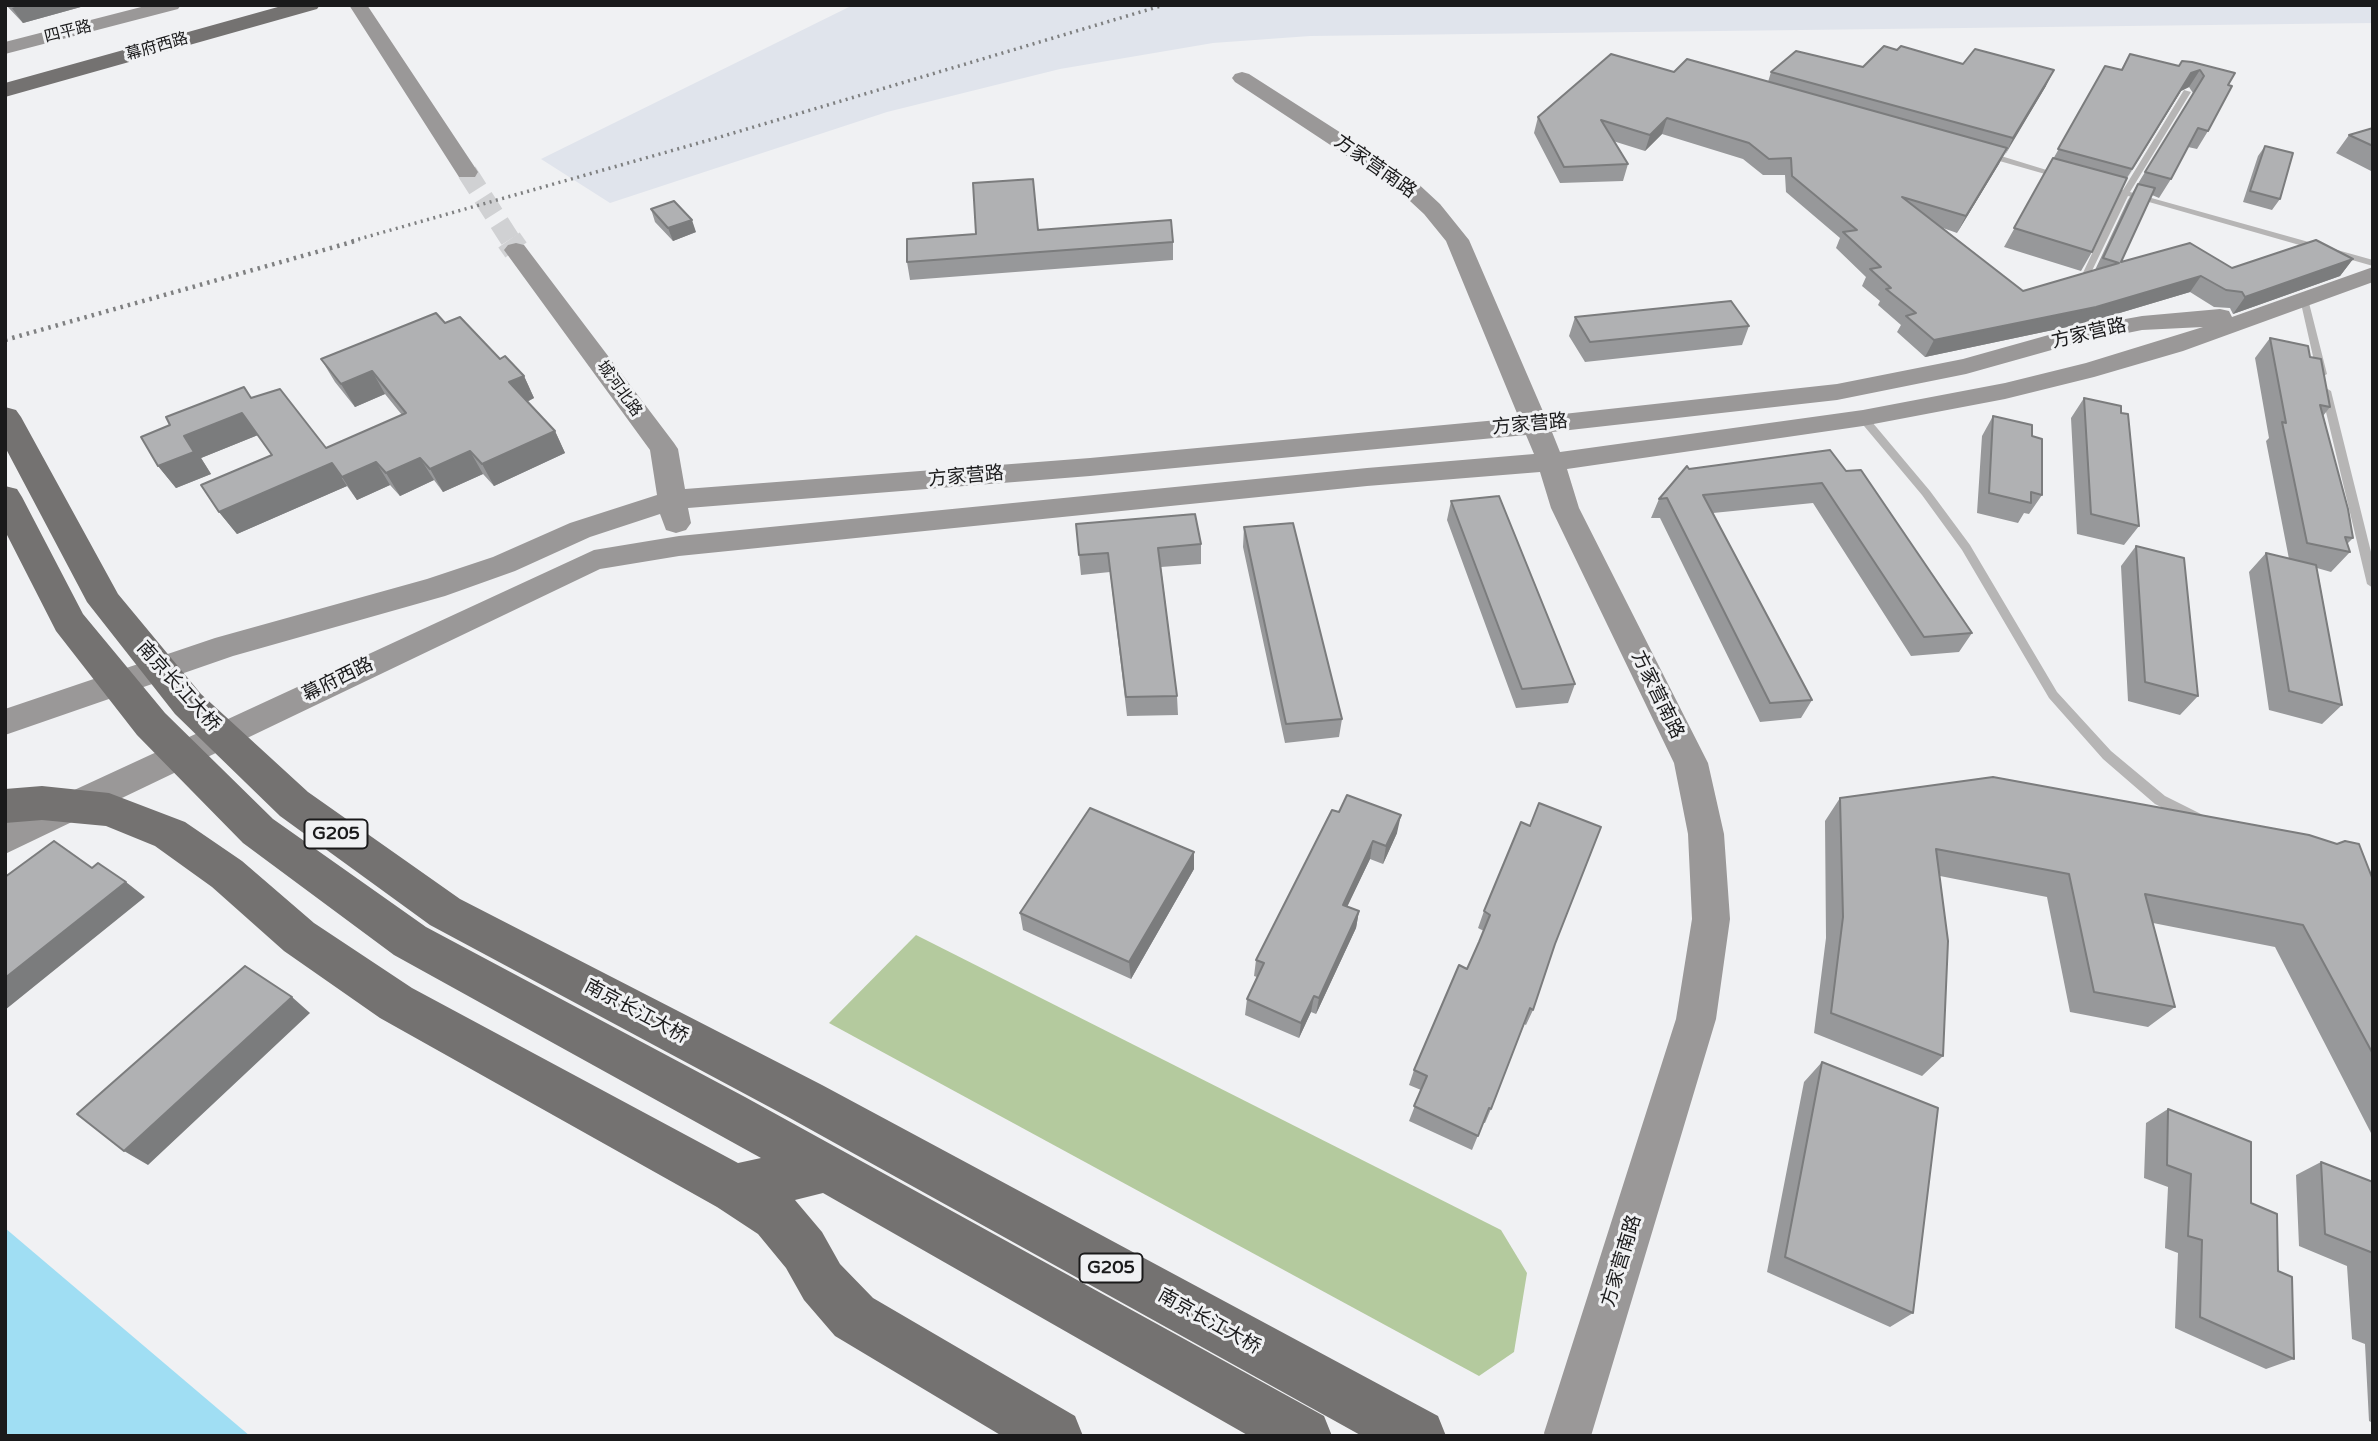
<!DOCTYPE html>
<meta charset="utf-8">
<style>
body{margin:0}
#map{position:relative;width:2378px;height:1441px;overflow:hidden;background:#f0f1f3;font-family:"Varela Round",sans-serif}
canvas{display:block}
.frame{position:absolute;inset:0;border:7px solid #1a1a1b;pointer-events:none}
</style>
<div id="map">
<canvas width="2378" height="1441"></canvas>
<div class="frame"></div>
</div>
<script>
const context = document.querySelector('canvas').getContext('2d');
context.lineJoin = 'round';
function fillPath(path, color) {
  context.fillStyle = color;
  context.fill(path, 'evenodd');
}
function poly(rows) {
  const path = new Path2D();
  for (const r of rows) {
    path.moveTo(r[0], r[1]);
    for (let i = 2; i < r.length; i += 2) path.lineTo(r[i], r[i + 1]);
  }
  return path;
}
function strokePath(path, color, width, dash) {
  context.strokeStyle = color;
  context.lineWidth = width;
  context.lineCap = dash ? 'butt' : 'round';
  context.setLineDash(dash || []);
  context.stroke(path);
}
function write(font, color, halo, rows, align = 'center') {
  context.font = font + ' "Varela Round","Noto Sans SC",sans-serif';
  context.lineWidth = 6;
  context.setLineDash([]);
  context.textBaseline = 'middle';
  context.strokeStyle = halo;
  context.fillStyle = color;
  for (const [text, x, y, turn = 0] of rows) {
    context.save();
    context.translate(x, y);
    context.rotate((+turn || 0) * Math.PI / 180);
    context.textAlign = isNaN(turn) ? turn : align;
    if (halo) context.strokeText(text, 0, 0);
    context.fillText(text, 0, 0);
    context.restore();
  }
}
const built = poly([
 [853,5,2373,5,2373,23,1310,36,1213,43,1060,69,887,112,610,203,541,159]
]);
const green = poly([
 [916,935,1501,1230,1527,1273,1514,1352,1479,1376,829,1023]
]);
const water = poly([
 [5,1228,250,1436,5,1436]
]);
const secondaryTunnelFar1 = poly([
 [467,172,511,241]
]);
const secondaryTunnel = poly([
 [509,240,516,250]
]);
const lane = poly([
 [2184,90,2191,92,2130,192,2373,260,2373,266,2128,196,2089,277,2082,279,2081,277,2120,194,2103,188,2107,186,2123,190,2184,90],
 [1982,152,1988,152,2066,176,2059,178,1982,156,1982,152],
 [2304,296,2308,299,2327,374,2322,377,2317,374,2300,299,2304,296],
 [2326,388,2331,391,2373,560,2373,588,2367,584,2321,391,2326,388],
 [1863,415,1867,416,1930,491,1970,545,2057,692,2111,751,2165,796,2203,815,2205,819,2203,823,2198,824,2193,823,2155,804,2103,759,2049,698,1962,550,1922,495,1859,420,1859,416,1863,415]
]);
const secondary = poly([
 [149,5,181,5,178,9,5,54,5,42,149,5],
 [349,5,367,5,478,172,475,177,459,177,349,5],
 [1242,72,1249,74,1413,179,1440,204,1469,240,1545,416,1837,384,1963,359,2070,329,2142,316,2220,309,2229,311,2232,317,2373,267,2373,282,2183,351,2094,377,2005,399,1863,426,1567,469,1579,508,1708,763,1724,834,1730,919,1716,1019,1591,1436,1545,1436,1544,1433,1676,1019,1692,919,1688,834,1674,763,1551,508,1540,472,1367,486,679,556,600,569,5,854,5,822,594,550,679,536,1367,468,1534,454,1526,435,1090,476,688,508,691,523,686,530,676,533,666,530,660,514,590,537,515,571,445,596,233,656,5,735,5,709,215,638,427,579,493,557,570,523,657,495,650,450,504,250,508,245,516,243,524,245,674,443,678,449,685,489,1090,458,1519,418,1446,241,1424,214,1397,189,1235,82,1232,78,1235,74,1242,72],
 [2203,327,2086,363,2005,383,1863,410,1560,452,1552,432,1837,400,1966,374,2073,344,2142,330,2203,327]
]);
const highway = poly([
 [285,5,320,5,317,9,5,97,5,83,285,5],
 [5,407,16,410,21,417,118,594,201,694,308,792,460,899,822,1085,1438,1416,1446,1436,1362,1436,788,1117,430,925,280,816,175,714,87,602,5,447,5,407],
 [5,486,17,489,22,497,83,614,165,713,273,819,426,927,745,1097,1324,1416,1332,1436,1249,1436,823,1193,795,1200,822,1232,840,1264,873,1298,1075,1416,1083,1436,1002,1436,835,1336,804,1300,786,1268,758,1234,717,1207,380,1018,284,951,212,887,155,846,106,826,42,820,5,823,5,789,42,786,109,793,185,822,242,861,314,923,412,988,738,1163,761,1158,394,955,243,843,137,735,56,631,5,531,5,486]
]);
const railFar1 = poly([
 [352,241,720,137,1164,5]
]);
const rail = poly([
 [5,340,359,240]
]);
const wall = poly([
 [6,5,88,5,23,23],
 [2130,54,2179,66,2182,61,2228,85,2208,131,2197,149,2188,147,2171,179,2159,198,2152,195,2121,262,2232,268,2353,259,2340,276,2233,314,2230,308,2214,307,2190,292,2086,323,1925,357,1897,332,1901,325,1878,305,1880,301,1862,286,1866,277,1836,248,1840,238,1786,192,1785,175,1763,175,1743,159,1662,134,1645,151,1613,141,1628,164,1623,181,1560,183,1534,133,1538,117,1674,72,1768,82,1771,72,1863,67,2046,86,1957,233,1943,228,2023,291,2095,270,2128,200,2193,93,2189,87,2181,91,2127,178,2092,252,2081,271,2004,247,2105,66,2121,70],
 [2373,128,2373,170,2371,171,2336,153,2349,135],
 [2265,146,2280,199,2272,210,2243,202,2258,156],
 [651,209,696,232,673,241,655,222],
 [1038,230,1173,242,1173,260,910,280,907,262],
 [1575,317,1749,326,1742,345,1585,362,1569,336],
 [445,323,500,359,524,376,534,398,527,402,555,431,565,453,494,486,483,474,443,492,434,480,400,496,390,485,357,500,347,486,237,534,219,512,272,455,258,435,201,458,211,474,176,488,158,466,251,398,326,448,402,415,385,394,355,407,335,382,321,359],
 [2270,338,2310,357,2330,407,2323,416,2353,538,2347,544,2350,552,2331,572,2317,568,2342,705,2322,724,2269,710,2249,572,2266,553,2289,559,2266,441,2269,438,2255,358],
 [2084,398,2139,526,2124,545,2077,534,2071,418],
 [1993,416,2032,436,2042,495,2029,514,2024,513,2018,523,1977,513,1982,436],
 [1830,450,1972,633,1959,652,1911,656,1813,503,1713,513,1812,700,1801,718,1760,722,1660,518,1651,518,1659,499,1689,469],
 [1451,501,1575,684,1568,703,1516,708,1447,520],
 [1076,524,1201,544,1201,564,1161,567,1177,696,1178,715,1127,716,1110,572,1081,575],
 [1244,527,1342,719,1339,737,1285,743,1243,547],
 [2136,546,2198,696,2180,715,2128,701,2121,566],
 [1840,798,2373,880,2373,1133,2371,1133,2275,947,2153,923,2175,1007,2148,1027,2070,1012,2047,897,1940,876,1943,1056,1922,1076,1814,1033,1826,938,1825,821],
 [1332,810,1397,833,1383,864,1370,859,1347,906,1359,911,1356,928,1316,1014,1311,1012,1299,1038,1245,1015,1247,999,1257,977,1254,976,1256,960],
 [1194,852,1194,869,1131,979,1023,930,1020,913],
 [1484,911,1555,944,1533,1010,1526,1025,1524,1024,1491,1109,1485,1123,1483,1123,1472,1150,1409,1121,1421,1090,1409,1085,1414,1070,1467,969,1484,931,1478,928],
 [1822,1062,1913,1313,1890,1327,1767,1272,1804,1082],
 [2168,1109,2251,1203,2278,1271,2294,1359,2266,1369,2175,1328,2178,1253,2165,1248,2168,1187,2144,1178,2146,1123],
 [2321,1162,2373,1182,2373,1423,2369,1421,2365,1344,2352,1339,2347,1266,2299,1246,2296,1175]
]);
const shadedWall = poly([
 [21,5,88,5,23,23,12,8],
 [2054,70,2046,86,2005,155,2013,138],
 [2200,70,2189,87,2181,91,2122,187,2191,73],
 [1667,118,1662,134,1645,151,1650,135],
 [2007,148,1999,164,1957,233,1966,216],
 [692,220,696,232,673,241,668,228],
 [2353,259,2340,276,2233,314,2245,297],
 [2201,276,2190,292,2086,323,1925,357,1934,340],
 [372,371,385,394,355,407,341,384],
 [524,376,534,398,520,405,509,382],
 [242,413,258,435,201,458,211,474,176,488,158,466,184,436],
 [555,431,565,453,494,486,482,464],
 [470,451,483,474,443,492,430,469],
 [420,458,434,480,400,496,386,473],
 [376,462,390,485,357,500,342,477],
 [332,463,347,486,237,534,219,512],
 [1401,815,1397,833,1383,864,1386,846],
 [1373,841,1370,859,1340,922,1343,905],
 [1194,852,1194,869,1131,979,1129,962],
 [126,882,145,897,5,1010,5,978],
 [1359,911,1356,928,1316,1014,1319,998],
 [1314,996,1311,1012,1299,1038,1301,1023],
 [292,997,310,1013,148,1165,124,1151]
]);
const building = poly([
 [1884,46,1897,50,1901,46,1963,64,1975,49,2054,70,2013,138,1771,72,1796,51,1863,67,1884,46],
 [1611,54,1674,72,1687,59,2007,148,1966,216,1902,197,2023,291,2119,263,2103,258,2138,184,2155,188,2121,262,2190,243,2232,268,2316,240,2353,259,2245,297,2242,292,2226,290,2201,276,2096,307,1934,340,1906,316,1916,313,1886,289,1891,288,1870,269,1881,267,1843,232,1857,230,1792,176,1791,158,1769,159,1749,143,1667,118,1650,135,1601,120,1628,164,1564,167,1538,117,1611,54],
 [2130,54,2179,66,2182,61,2192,62,2235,73,2228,85,2232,86,2208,131,2198,128,2171,179,2145,172,2204,76,2200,70,2191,73,2132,169,2058,149,2105,66,2122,70,2130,54],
 [2373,128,2373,146,2349,135,2373,128],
 [2265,146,2293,153,2280,199,2250,191,2265,146],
 [2053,158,2127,178,2092,252,2014,228,2053,158],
 [1033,179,1038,230,1171,220,1173,242,907,262,907,239,976,234,973,183,1033,179],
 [674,201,692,220,668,228,651,209,674,201],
 [1731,301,1749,326,1590,342,1575,317,1731,301],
 [436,313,445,323,460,317,500,359,505,356,524,376,509,382,555,431,482,464,470,451,430,469,420,458,386,473,376,462,342,477,332,463,219,512,201,485,272,455,242,413,184,436,194,452,158,466,141,437,170,425,166,417,244,387,251,398,280,389,326,448,406,413,372,371,341,384,321,359,436,313],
 [2270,338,2308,346,2310,357,2321,359,2330,407,2320,405,2348,509,2353,538,2345,537,2350,552,2307,543,2282,422,2286,423,2270,338],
 [2084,398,2121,406,2121,413,2128,414,2139,526,2091,514,2084,398],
 [1993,416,2032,425,2032,436,2042,439,2042,495,2031,492,2031,503,1989,493,1993,416],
 [1830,450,1846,471,1861,470,1972,633,1924,637,1822,483,1703,495,1812,700,1770,703,1667,498,1659,499,1687,466,1689,469,1830,450],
 [1499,496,1575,684,1522,689,1451,501,1499,496],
 [1195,514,1201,544,1158,548,1177,696,1126,697,1108,553,1079,555,1076,524,1195,514],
 [1293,523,1342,719,1286,724,1244,527,1293,523],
 [2136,546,2184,558,2198,696,2145,682,2136,546],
 [2266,553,2316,565,2342,705,2289,691,2266,553],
 [1993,777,2309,835,2337,844,2345,841,2359,844,2373,880,2373,1054,2303,925,2145,894,2175,1007,2094,992,2069,874,1936,849,1948,941,1943,1056,1831,1013,1843,917,1840,798,1993,777],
 [1347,795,1401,815,1386,846,1373,841,1343,905,1359,911,1319,998,1314,996,1301,1023,1247,999,1264,963,1256,960,1332,810,1339,812,1347,795],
 [1539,803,1601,827,1555,944,1533,1010,1530,1008,1491,1109,1489,1108,1478,1136,1414,1106,1427,1076,1414,1070,1459,965,1467,969,1479,942,1490,915,1484,911,1521,822,1530,826,1539,803],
 [1090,808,1194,852,1129,962,1020,913,1090,808],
 [54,841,92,868,98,863,126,882,5,978,5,877,54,841],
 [245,966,292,997,124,1151,77,1114,245,966],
 [1822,1062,1938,1108,1913,1313,1785,1257,1822,1062],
 [2168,1109,2251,1142,2251,1203,2277,1214,2278,1271,2292,1277,2294,1359,2200,1317,2202,1240,2188,1236,2191,1174,2167,1165,2168,1109],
 [2321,1162,2373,1182,2373,1253,2325,1234,2321,1162]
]);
const farStreetnames = [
 ["四平路",68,32,-14],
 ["幕府西路",157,47,-16],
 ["城河北路",619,389,54]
];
const shields = [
 [336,834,63],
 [1111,1268,63]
];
const shieldNames = [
 ["G205",336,834],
 ["G205",1111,1268]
];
const streetNames = [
 ["方家营南路",1375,167,35],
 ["方家营路",2089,334,-13],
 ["方家营路",1530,425,-5],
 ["方家营路",966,477,-5],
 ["幕府西路",338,680,-26],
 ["南京长江大桥",178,687,48],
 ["方家营南路",1657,695,64],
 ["南京长江大桥",636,1012,28],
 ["方家营南路",1622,1261,-73],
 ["南京长江大桥",1209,1322,29]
];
fillPath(built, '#e0e4ec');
fillPath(green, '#b4ca9e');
fillPath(water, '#a0def3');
strokePath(secondaryTunnelFar1, '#d0d1d3', 20, [20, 10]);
strokePath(secondaryTunnel, '#d0d1d3', 26, [26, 13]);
fillPath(lane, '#b6b5b5');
fillPath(secondary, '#9a9898');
fillPath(highway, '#747271');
strokePath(railFar1, '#7f8081', 3.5, [2, 4.5]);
strokePath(rail, '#7f8081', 4.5, [2.5, 5]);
fillPath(wall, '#97989a');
fillPath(shadedWall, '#7b7c7d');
fillPath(building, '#b0b1b3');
strokePath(building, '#7b7c7d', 2);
write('16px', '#1a1a1b', '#f0f1f3', farStreetnames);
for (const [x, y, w] of shields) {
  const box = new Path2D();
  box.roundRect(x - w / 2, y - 14.5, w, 29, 5);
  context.fillStyle = '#f0f1f3';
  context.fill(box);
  strokePath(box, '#1a1a1b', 2);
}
write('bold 18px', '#1a1a1b', null, shieldNames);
write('19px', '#1a1a1b', '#f0f1f3', streetNames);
</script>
